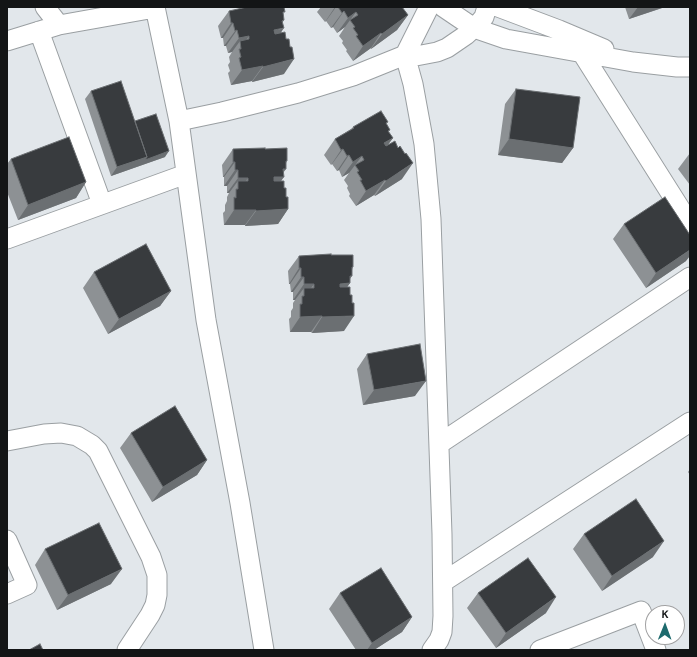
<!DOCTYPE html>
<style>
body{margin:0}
#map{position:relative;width:697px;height:657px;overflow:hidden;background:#e2e7eb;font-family:"DM Sans",sans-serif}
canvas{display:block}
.frame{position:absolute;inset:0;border:8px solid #131516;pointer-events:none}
.north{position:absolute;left:645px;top:605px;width:40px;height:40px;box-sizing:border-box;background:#fff;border:1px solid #a1a1a2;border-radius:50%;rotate:1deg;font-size:11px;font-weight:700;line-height:16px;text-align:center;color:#131516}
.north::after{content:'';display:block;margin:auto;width:14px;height:18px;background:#1d6a6d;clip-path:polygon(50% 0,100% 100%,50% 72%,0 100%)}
</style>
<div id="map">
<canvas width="697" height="657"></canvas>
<div class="frame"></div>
<div class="north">K</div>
</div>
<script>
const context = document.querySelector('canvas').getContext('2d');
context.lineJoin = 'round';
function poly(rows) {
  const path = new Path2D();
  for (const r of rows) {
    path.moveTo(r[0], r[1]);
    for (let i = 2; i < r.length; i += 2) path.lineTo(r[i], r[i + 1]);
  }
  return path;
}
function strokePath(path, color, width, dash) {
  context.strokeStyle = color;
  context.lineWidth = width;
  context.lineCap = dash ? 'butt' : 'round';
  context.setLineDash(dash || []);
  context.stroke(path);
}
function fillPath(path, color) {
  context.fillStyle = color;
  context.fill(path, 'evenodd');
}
const minor = poly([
 [45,7,59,25],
 [155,7,179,121,206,320,240,503,264,650],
 [429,7,405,55,413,84,424,144,431,219,442,534,443,616,442,632,439,640,432,650],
 [443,7,474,28,506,39,633,62,677,67,690,67],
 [498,7,559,30,604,49],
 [39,31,102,204],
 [7,41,59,25,155,8],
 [582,53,690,224],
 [179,121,222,112,298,93,353,76,405,55,416,56,437,52,447,48,466,35,479,23,484,17,487,7],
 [7,239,186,174],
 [7,441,44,434,61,433,77,436,92,445,98,451,151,557,157,575,157,595,155,605,150,615,127,650],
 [439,444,690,277],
 [7,540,27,585,7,594],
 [443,582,690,422],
 [540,650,641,611,656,650]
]);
const wall = poly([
 [321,7,402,7,408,15,397,30,371,49,371,48,353,61,346,51,347,50,342,43,343,41,339,36,345,27,337,33,333,27,331,28,326,21,325,22,317,12],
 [625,7,665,7,629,19],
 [229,11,283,14,283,23,281,33,284,74,252,82,252,81,231,85,228,73,230,71,228,65,230,62,229,57,232,52,228,53,226,46,224,46,223,38,221,38,218,26],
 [516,89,573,148,562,163,498,155,505,104],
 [91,91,135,121,165,157,111,176,85,99],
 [386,124,389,132,393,138,387,145,402,179,375,196,374,195,356,206,349,196,350,194,347,188,348,186,344,180,349,173,342,177,339,170,337,171,332,164,331,165,324,155,335,139,351,129,353,127],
 [233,149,265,149,287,161,286,163,281,181,286,197,288,209,278,224,245,226,245,225,224,225,223,213,225,211,225,205,227,201,227,197,229,193,227,193,227,186,224,186,224,177,223,177,222,165],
 [690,153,690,185,678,169],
 [11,159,86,182,76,198,18,220,7,192,7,164],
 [624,224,686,261,646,288,613,239],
 [331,255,353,267,352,270,350,279,350,283,347,287,344,331,312,333,311,332,290,332,289,319,291,317,291,311,293,308,293,303,295,300,293,300,293,292,291,292,290,284,289,284,288,271,299,256],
 [94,272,171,291,160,306,108,334,83,288],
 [367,354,415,396,363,405,357,369],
 [131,433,207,460,197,475,152,502,120,448],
 [690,469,690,475,688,472],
 [584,534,653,557,602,591,573,549],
 [45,549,111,584,57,610,35,565],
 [340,593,412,617,402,632,374,650,356,650,329,609],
 [478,593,546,613,496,648,467,608]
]);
const shadedWall = poly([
 [335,7,336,7,326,21,325,22],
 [638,7,665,7,629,19],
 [344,11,333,27,331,28,342,13],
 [356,12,345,27,337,33,348,18],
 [408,15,397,30,371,49,382,34],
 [284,20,278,30,284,28,273,44,274,30,282,21],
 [231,23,233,23,223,38,221,38],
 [237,30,226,46,224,46,235,31],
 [381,33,371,48,353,61,363,46],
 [249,36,241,47,240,41,232,52,228,53,239,38],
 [294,59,284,74,252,82,263,67],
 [263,66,252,81,231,85,242,70],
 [393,138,382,153,384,143],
 [509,139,573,148,562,163,498,155],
 [343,149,332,164,331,165,341,150],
 [169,151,165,157,111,176,117,167,147,157],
 [349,155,339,170,337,171,347,156],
 [362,156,349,173,342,177,353,162],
 [233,162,235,162,224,177,223,177],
 [413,163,402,179,375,196,386,181],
 [283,169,286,169,280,177,284,177,273,192,274,177],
 [235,170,238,170,227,186,224,186],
 [238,178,248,178,237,193,238,189,238,181,229,193,227,193],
 [385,180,374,195,356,206,366,191],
 [86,182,76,198,18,220,28,205],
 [288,209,278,224,245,226,256,211],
 [234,210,256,210,245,225,224,225],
 [690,250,690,256,686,261,646,288,656,273],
 [299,268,301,268,290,284,289,284],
 [350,276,352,276,346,284,350,283,339,299,340,284],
 [301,277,304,277,293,292,291,292],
 [304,284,314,284,303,299,304,296,304,288,295,300,293,300],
 [171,291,160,306,108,334,119,319],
 [322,316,311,332,290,332,300,317],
 [354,316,344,331,312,333,322,317],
 [426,381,415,396,363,405,374,390],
 [207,460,197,475,152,502,163,487],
 [664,541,653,557,602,591,612,576],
 [122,569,111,584,57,610,68,595],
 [556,597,546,613,496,648,506,633],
 [412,617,402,632,374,650,367,650,372,643]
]);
const building = poly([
 [247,7,284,7,285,12,283,12,284,20,282,21,284,28,274,30,275,34,285,32,286,39,289,39,290,47,292,47,294,59,263,67,263,66,242,70,239,58,241,57,239,49,241,49,240,41,249,39,249,36,239,38,237,30,235,31,233,23,231,23,229,11,247,7],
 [338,7,402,7,408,15,382,34,381,33,363,46,356,36,358,35,353,28,355,27,350,20,358,15,356,12,348,18,344,11,342,13,338,7],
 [121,81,147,157,117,167,91,91,121,81],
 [516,89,580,97,573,148,509,139,516,89],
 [381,111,388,122,386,123,390,130,388,131,393,138,384,143,386,146,395,141,398,148,400,146,405,154,406,153,413,163,386,181,385,180,366,191,360,180,362,180,357,172,359,171,355,165,364,160,362,156,353,162,349,155,347,156,343,149,341,150,335,139,354,128,353,127,381,111],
 [156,114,169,151,145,160,147,157,135,121,156,114],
 [69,137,86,182,28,205,11,159,69,137],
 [265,148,265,149,287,148,287,161,286,161,286,169,283,169,284,177,274,177,274,181,284,181,284,188,286,188,286,197,288,197,288,209,256,211,256,210,234,210,234,197,236,198,236,189,238,189,238,181,248,181,248,178,238,178,238,170,235,170,235,162,233,162,233,149,265,148],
 [665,197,690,235,690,250,656,273,624,224,665,197],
 [146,244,171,291,119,319,94,272,146,244],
 [331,254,331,255,353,255,353,267,352,267,352,276,350,276,350,283,340,284,340,287,350,287,350,295,352,295,352,303,354,303,354,316,322,317,322,316,300,317,300,304,302,304,302,296,304,296,304,288,314,288,314,284,304,284,304,277,301,277,301,268,299,268,299,256,331,254],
 [420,344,426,381,374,390,367,354,420,344],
 [175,406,207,460,163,487,131,433,175,406],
 [636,499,664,541,612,576,584,534,636,499],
 [99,523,122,569,68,595,45,549,99,523],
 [528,558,556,597,506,633,478,593,528,558],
 [381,568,412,617,372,643,340,593,381,568],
 [40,644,43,650,29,650,40,644]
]);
strokePath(minor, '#9a9fa2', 21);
strokePath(minor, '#fff', 19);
fillPath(wall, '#8d9194');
fillPath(shadedWall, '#6b6f72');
fillPath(building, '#383b3e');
strokePath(building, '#6b6f72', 1);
</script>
